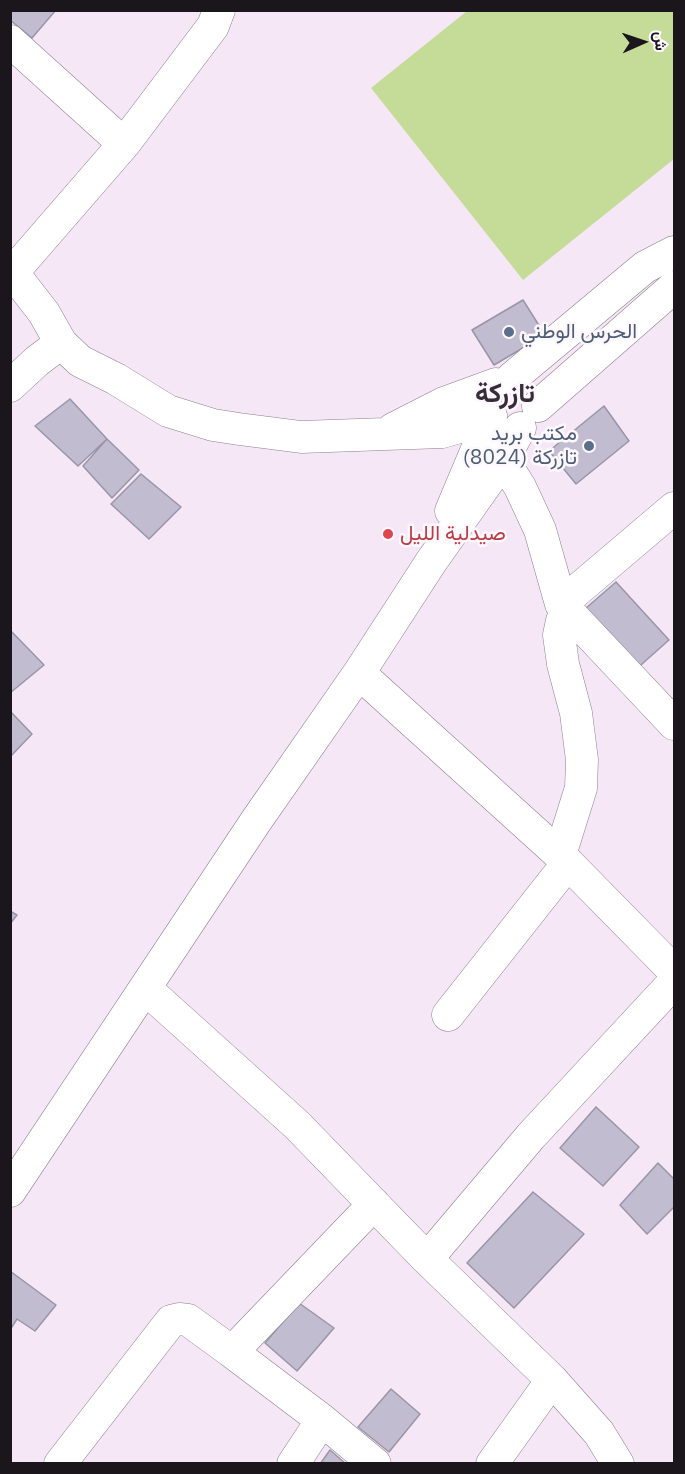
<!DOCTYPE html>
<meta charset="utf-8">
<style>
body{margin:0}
#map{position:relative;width:685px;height:1474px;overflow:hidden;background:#f6e7f7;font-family:"IBM Plex Sans",Vazirmatn,sans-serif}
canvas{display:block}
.frame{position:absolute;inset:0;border:12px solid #1b161c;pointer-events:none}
.north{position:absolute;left:613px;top:12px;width:60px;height:60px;-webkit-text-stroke:4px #fdf7fe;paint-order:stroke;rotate:87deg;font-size:16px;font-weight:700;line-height:24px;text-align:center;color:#1b161c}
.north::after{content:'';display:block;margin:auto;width:21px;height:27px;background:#1b161c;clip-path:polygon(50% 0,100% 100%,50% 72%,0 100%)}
</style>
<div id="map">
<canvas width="685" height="1474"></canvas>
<div class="frame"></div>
<div class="north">ش</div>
</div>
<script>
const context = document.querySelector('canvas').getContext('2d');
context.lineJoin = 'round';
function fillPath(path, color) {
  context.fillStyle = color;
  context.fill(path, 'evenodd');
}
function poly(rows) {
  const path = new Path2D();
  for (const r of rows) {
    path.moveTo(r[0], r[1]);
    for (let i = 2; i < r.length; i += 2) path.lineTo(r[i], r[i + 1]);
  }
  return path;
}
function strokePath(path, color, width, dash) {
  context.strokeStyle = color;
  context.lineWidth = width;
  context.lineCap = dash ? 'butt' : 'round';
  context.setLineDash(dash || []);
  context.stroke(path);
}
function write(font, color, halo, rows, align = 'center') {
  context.font = font + ' "IBM Plex Sans",Vazirmatn,sans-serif';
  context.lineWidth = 5;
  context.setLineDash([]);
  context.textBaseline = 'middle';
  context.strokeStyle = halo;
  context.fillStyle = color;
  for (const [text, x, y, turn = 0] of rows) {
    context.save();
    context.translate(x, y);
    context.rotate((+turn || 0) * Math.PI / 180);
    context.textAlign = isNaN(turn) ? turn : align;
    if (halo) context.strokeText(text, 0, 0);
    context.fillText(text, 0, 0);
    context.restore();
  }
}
const green = poly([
 [467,11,674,11,674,159,523,280,371,88]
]);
const building = poly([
 [10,10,56,10,32,38,10,20,10,10],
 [523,300,545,335,494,365,472,330,523,300],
 [70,399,107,439,78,466,35,426,70,399],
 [604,406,629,441,576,484,549,451,604,406],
 [107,439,139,470,112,498,83,466,107,439],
 [141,474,181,507,149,539,111,504,141,474],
 [616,582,669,640,633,672,578,615,616,582],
 [10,630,44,665,10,693,10,630],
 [10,711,32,734,10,757,10,711],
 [10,911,17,915,10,924,10,911],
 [596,1107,639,1147,603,1186,560,1148,596,1107],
 [658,1163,674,1179,674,1207,647,1234,620,1205,658,1163],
 [533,1192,584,1234,514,1308,467,1263,533,1192],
 [10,1271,56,1305,35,1331,17,1319,10,1330,10,1271],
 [299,1303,334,1328,297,1371,265,1343,299,1303],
 [391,1389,420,1414,389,1452,358,1427,391,1389],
 [330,1450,346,1464,320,1464,330,1450]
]);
const minor = poly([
 [10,41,124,144],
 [10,269,44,313,61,343],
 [13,272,124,144,213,26,219,10],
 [512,378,645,267,674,252],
 [10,386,37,361,61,343,80,361,116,379,168,411,213,425,239,429,301,437,442,432,470,424,490,413],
 [538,406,674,287],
 [393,429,444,403,496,384],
 [503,460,520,487,540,530,561,604,674,508],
 [451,511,491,416],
 [561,604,674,724],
 [359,673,560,855,674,971],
 [560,855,581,788,582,760,576,713,563,664,559,635,562,621,566,611],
 [146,989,297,1125,427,1259,552,1380,599,1433,618,1464],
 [448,1015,568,863],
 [10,1191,256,821,359,673,431,562,503,460,520,428],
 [374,1204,232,1352,322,1420,375,1464],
 [427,1259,531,1136,674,982],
 [60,1464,171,1321,179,1319,188,1320,232,1352],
 [293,1464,322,1420],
 [492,1464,552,1380]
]);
const markers = [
 [509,332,6,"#5c6f8a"],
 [589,446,6,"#5c6f8a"],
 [388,534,6,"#e0444e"]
];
const serviceNames = [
 ["الحرس الوطني",521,332],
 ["مكتب بريد",577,434,"right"],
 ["تازركة (8024)",577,458,"right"]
];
const healthNames = [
 ["صيدلية الليل",400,534]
];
const districtNames = [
 ["تازركة",505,394]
];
fillPath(green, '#c5dc98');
fillPath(building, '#c1bcd0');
strokePath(building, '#9995a7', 1.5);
strokePath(minor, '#8c7f8d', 33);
strokePath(minor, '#fff', 32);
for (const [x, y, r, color] of markers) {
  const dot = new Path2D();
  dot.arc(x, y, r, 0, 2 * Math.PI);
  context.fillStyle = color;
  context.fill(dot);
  strokePath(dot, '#fdf7fe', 2);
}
write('21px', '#4e5e75', '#fdf7fe', serviceNames, 'left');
write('21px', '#be3a42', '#fdf7fe', healthNames, 'left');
write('bold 27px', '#372c38', '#fdf7fe', districtNames);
</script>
